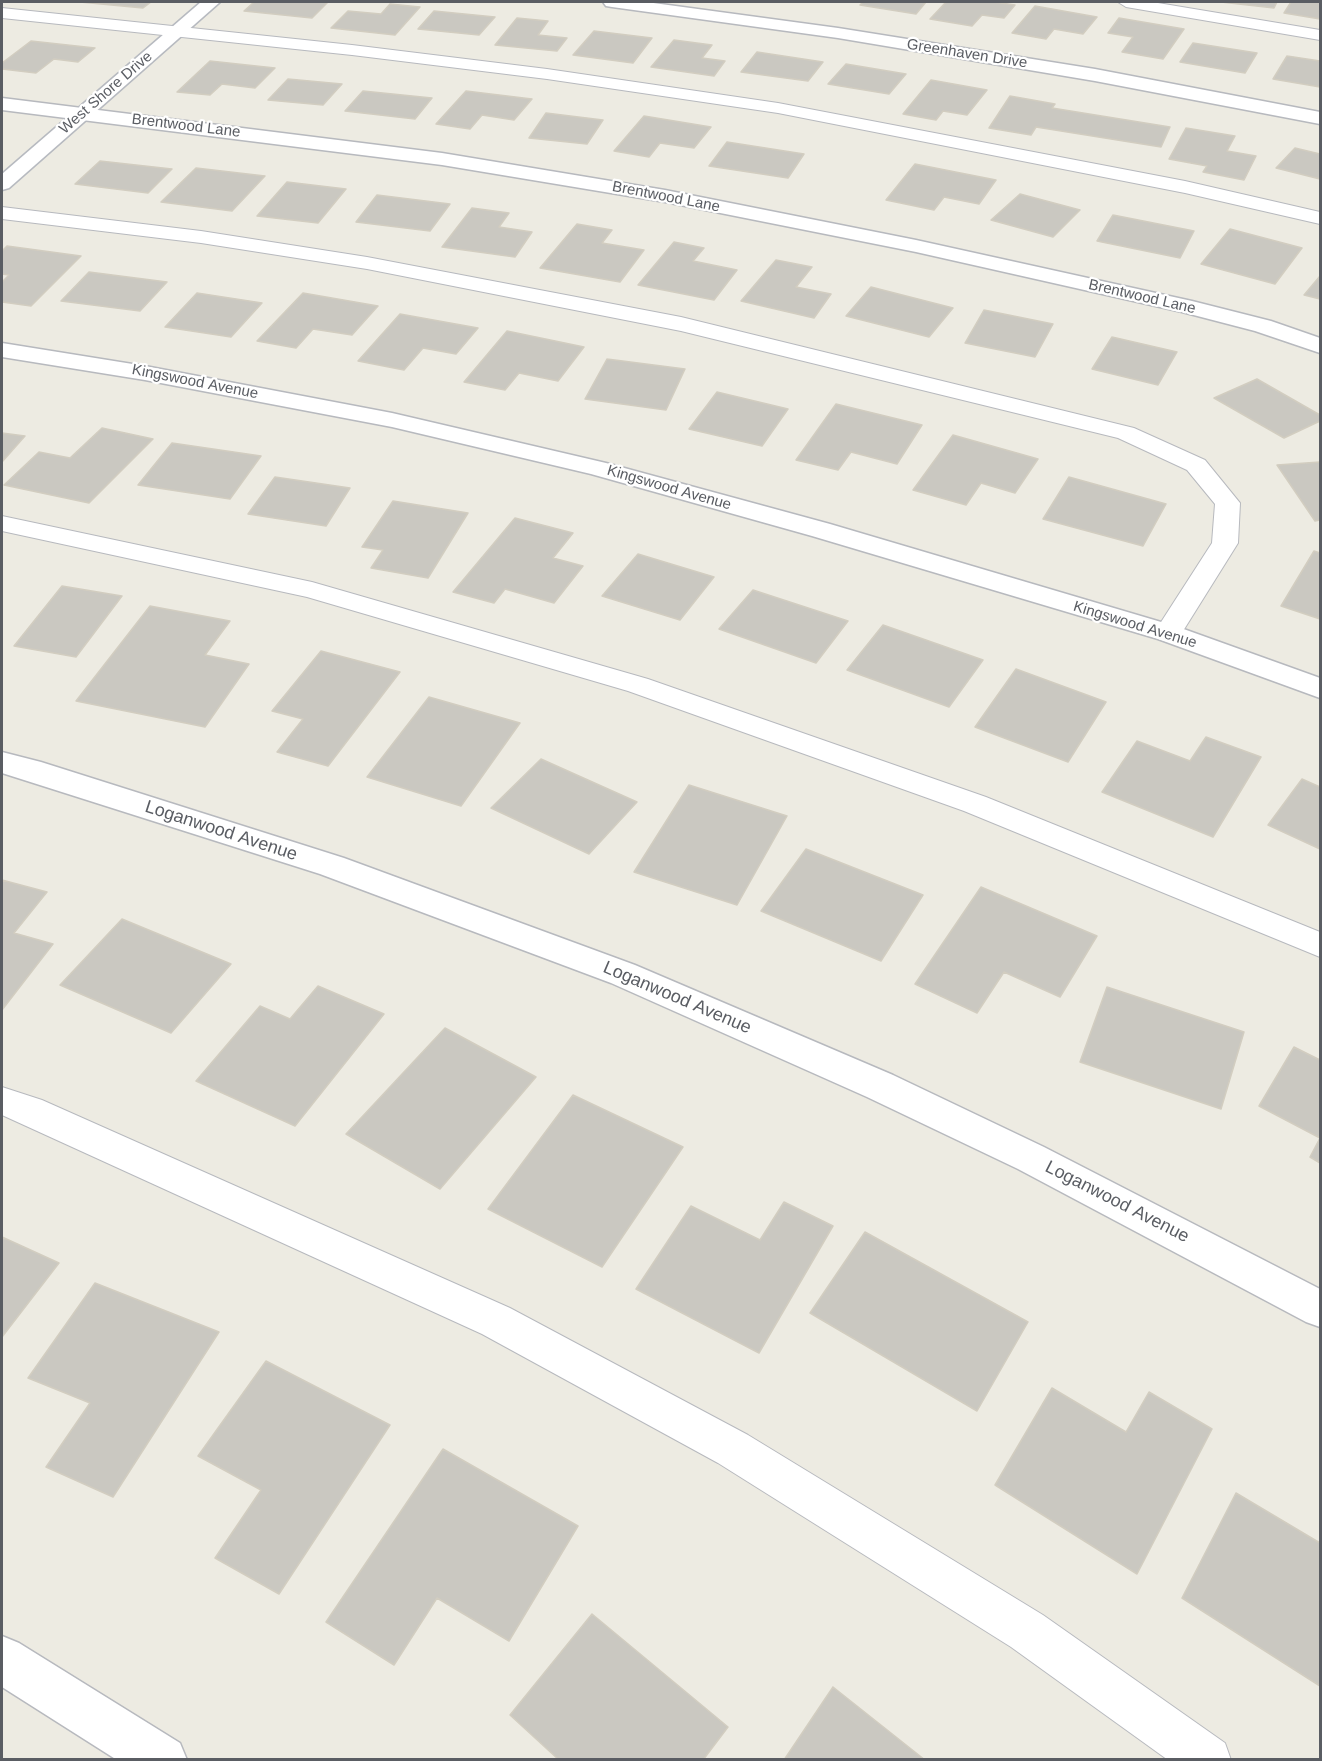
<!DOCTYPE html>
<style>
body{margin:0}
#map{position:relative;width:1322px;height:1761px;overflow:hidden;background:#edebe2;font-family:Helvetica,sans-serif}
canvas{display:block}
.frame{position:absolute;inset:0;border:3px solid #5a5d63;pointer-events:none}
</style>
<div id="map">
<canvas width="1322" height="1761"></canvas>
<div class="frame"></div>
</div>
<script>
const context = document.querySelector('canvas').getContext('2d');
context.lineJoin = 'round';
function fillPath(path, color) {
  context.fillStyle = color;
  context.fill(path, 'evenodd');
}
function poly(rows) {
  const path = new Path2D();
  for (const r of rows) {
    path.moveTo(r[0], r[1]);
    for (let i = 2; i < r.length; i += 2) path.lineTo(r[i], r[i + 1]);
  }
  return path;
}
function strokePath(path, color, width, dash) {
  context.strokeStyle = color;
  context.lineWidth = width;
  context.lineCap = dash ? 'butt' : 'round';
  context.setLineDash(dash || []);
  context.stroke(path);
}
function write(font, color, halo, rows, align = 'center') {
  context.font = font + ' Helvetica,sans-serif';
  context.lineWidth = 4.5;
  context.setLineDash([]);
  context.textBaseline = 'middle';
  context.strokeStyle = halo;
  context.fillStyle = color;
  for (const [text, x, y, turn = 0] of rows) {
    context.save();
    context.translate(x, y);
    context.rotate((+turn || 0) * Math.PI / 180);
    context.textAlign = isNaN(turn) ? turn : align;
    if (halo) context.strokeText(text, 0, 0);
    context.fillText(text, 0, 0);
    context.restore();
  }
}
const building = poly([
 [80,2,151,2,143,8,80,2],
 [254,2,328,2,312,18,244,11,254,2],
 [863,2,926,2,916,14,860,5,863,2],
 [946,2,994,2,1015,5,1004,18,982,15,972,26,930,19,946,2],
 [1221,2,1277,2,1274,8,1221,2],
 [1291,2,1320,2,1320,19,1284,13,1291,2],
 [390,4,420,7,395,35,331,28,348,11,381,14,390,4],
 [1035,6,1097,17,1083,34,1054,29,1046,39,1012,33,1035,6],
 [434,11,495,17,479,35,418,29,434,11],
 [517,18,548,21,538,35,567,38,557,51,495,45,517,18],
 [1119,18,1184,29,1163,59,1122,52,1133,37,1108,33,1119,18],
 [594,31,652,38,633,63,573,55,594,31],
 [674,40,712,45,702,58,725,61,714,76,651,67,674,40],
 [31,41,95,48,78,62,54,59,36,73,2,69,2,63,31,41],
 [1193,43,1257,53,1245,73,1180,62,1193,43],
 [757,52,823,62,808,81,741,72,757,52],
 [1287,56,1320,61,1320,87,1273,79,1287,56],
 [210,61,275,68,255,88,222,84,210,95,177,92,210,61],
 [846,64,906,74,889,94,828,84,846,64],
 [288,79,342,84,323,105,268,100,288,79],
 [931,80,987,90,967,115,943,111,936,120,903,114,931,80],
 [363,91,432,98,415,119,345,111,363,91],
 [466,91,532,99,514,120,482,115,470,129,436,124,466,91],
 [1010,96,1055,104,1052,108,1170,127,1161,147,1036,127,1031,135,989,128,1010,96],
 [546,113,603,120,587,144,529,138,546,113],
 [644,116,711,127,694,148,660,143,649,157,614,151,644,116],
 [1186,128,1235,136,1227,151,1256,156,1244,180,1203,172,1207,166,1169,159,1186,128],
 [727,142,804,154,788,178,709,166,727,142],
 [1295,148,1320,154,1320,179,1276,168,1295,148],
 [100,161,172,169,148,193,75,184,100,161],
 [915,164,996,180,979,204,944,197,934,210,886,200,915,164],
 [196,168,265,176,232,211,161,202,196,168],
 [287,182,346,189,318,223,257,216,287,182],
 [1020,194,1080,210,1053,237,991,220,1020,194],
 [377,195,450,204,430,231,356,222,377,195],
 [472,208,509,213,499,227,532,232,515,257,442,247,472,208],
 [1113,215,1194,231,1180,258,1097,241,1113,215],
 [577,224,612,230,602,243,644,250,620,282,540,268,577,224],
 [1230,229,1302,248,1275,284,1201,264,1230,229],
 [674,242,704,248,693,261,737,270,714,300,638,285,674,242],
 [7,246,81,256,31,306,2,302,2,282,9,275,2,274,2,251,7,246],
 [776,260,812,267,796,287,831,294,814,318,741,301,776,260],
 [89,272,167,282,140,311,61,301,89,272],
 [1320,276,1320,299,1304,295,1320,276],
 [871,287,953,308,929,337,846,316,871,287],
 [197,293,262,303,231,337,165,327,197,293],
 [303,293,378,306,352,335,313,329,296,348,257,341,303,293],
 [984,310,1053,324,1035,357,965,343,984,310],
 [400,314,478,328,456,354,423,348,404,370,358,361,400,314],
 [507,331,584,347,558,381,519,373,505,390,464,382,507,331],
 [1112,337,1177,352,1158,385,1092,369,1112,337],
 [607,359,685,369,666,410,585,399,607,359],
 [1257,379,1320,415,1320,421,1284,438,1214,398,1257,379],
 [717,392,788,409,762,446,689,429,717,392],
 [836,404,922,425,897,464,851,452,838,470,796,460,836,404],
 [102,428,153,439,89,503,4,485,39,452,70,458,102,428],
 [2,433,25,436,2,462,2,433],
 [953,435,1038,459,1015,493,981,483,966,505,913,490,953,435],
 [172,443,261,456,230,499,138,485,172,443],
 [1320,462,1320,520,1315,521,1277,465,1320,462],
 [275,477,350,488,326,526,248,514,275,477],
 [1069,477,1166,504,1143,546,1043,519,1069,477],
 [393,501,468,513,428,578,371,568,383,550,362,547,393,501],
 [515,518,573,533,553,558,583,566,554,603,505,589,494,603,453,592,515,518],
 [1314,551,1320,553,1320,619,1281,606,1314,551],
 [638,554,714,577,680,620,602,596,638,554],
 [62,586,122,596,76,657,14,646,62,586],
 [753,590,848,621,816,663,719,629,753,590],
 [150,606,230,621,205,655,249,664,205,727,76,701,150,606],
 [883,625,983,660,949,707,847,670,883,625],
 [321,651,400,672,328,766,277,752,303,719,272,711,321,651],
 [1016,669,1106,702,1068,762,975,727,1016,669],
 [429,697,520,723,461,806,367,777,429,697],
 [1206,737,1261,757,1213,837,1102,792,1137,741,1190,761,1206,737],
 [541,759,637,802,589,854,491,808,541,759],
 [1302,779,1320,787,1320,849,1268,825,1302,779],
 [689,785,787,816,737,905,634,872,689,785],
 [806,849,923,895,881,961,761,911,806,849],
 [2,880,47,892,14,933,53,944,2,1010,2,880],
 [981,887,1097,936,1060,997,1004,972,977,1013,915,984,981,887],
 [122,919,231,964,171,1033,60,985,122,919],
 [318,986,384,1014,295,1126,196,1081,260,1006,290,1019,318,986],
 [1107,987,1244,1032,1221,1109,1080,1062,1107,987],
 [445,1028,536,1077,440,1189,346,1134,445,1028],
 [1294,1047,1320,1060,1320,1163,1310,1157,1320,1138,1259,1106,1294,1047],
 [573,1095,683,1147,602,1267,488,1209,573,1095],
 [784,1202,833,1226,759,1353,636,1289,691,1206,760,1240,784,1202],
 [865,1232,1028,1322,977,1411,810,1313,865,1232],
 [2,1237,59,1263,2,1337,2,1237],
 [95,1283,219,1332,113,1497,46,1467,90,1403,28,1378,95,1283],
 [266,1361,390,1425,279,1594,215,1558,261,1490,198,1456,266,1361],
 [1052,1388,1126,1432,1149,1392,1212,1429,1137,1574,995,1485,1052,1388],
 [443,1449,578,1526,509,1641,437,1598,394,1665,326,1622,443,1449],
 [1236,1493,1320,1543,1320,1686,1182,1598,1236,1493],
 [592,1614,728,1727,703,1760,559,1760,510,1715,592,1614],
 [833,1687,925,1760,784,1760,833,1687]
]);
const lane = poly([
 [1118,2,1152,2,1320,30,1320,40,1126,7,1118,2],
 [2,8,352,45,547,69,778,103,1185,181,1320,212,1320,224,1185,193,778,113,547,79,352,55,2,18,2,8],
 [2,207,201,231,367,257,681,317,1134,428,1205,460,1240,503,1238,543,1178,639,1168,642,1158,639,1154,633,1212,543,1215,504,1187,470,1118,438,681,331,367,269,201,243,2,219,2,207],
 [2,516,312,582,648,679,986,797,1320,932,1320,957,964,811,628,691,307,597,2,531,2,516],
 [2,1087,42,1100,510,1308,748,1435,1043,1615,1225,1743,1231,1760,1168,1760,1011,1647,718,1463,482,1334,2,1115,2,1087]
]);
const street = poly([
 [603,2,646,2,838,28,1095,69,1320,112,1320,124,1095,81,838,38,612,7,606,6,603,2],
 [2,98,442,153,665,190,916,240,1192,301,1271,321,1320,338,1320,353,1255,331,1182,312,916,252,665,202,442,165,2,110,2,98],
 [2,343,145,366,392,413,606,463,830,524,1178,627,1320,678,1320,698,1158,639,812,536,591,474,392,427,145,380,2,357,2,343],
 [2,752,41,762,344,858,635,965,893,1075,1044,1147,1320,1289,1320,1327,1306,1322,1018,1169,867,1097,611,983,320,874,2,773,2,752],
 [2,1636,19,1643,180,1743,187,1760,117,1760,2,1687,2,1636]
]);
const secondary = poly([
 [201,2,220,2,9,188,2,190,2,174,201,2]
]);
const farStreetnames = [
 ["Greenhaven Drive",967,54,9],
 ["West Shore Drive",106,93,-41],
 ["Brentwood Lane",186,126,7],
 ["Brentwood Lane",666,197,11],
 ["Brentwood Lane",1142,297,13],
 ["Kingswood Avenue",195,382,11],
 ["Kingswood Avenue",669,488,16],
 ["Kingswood Avenue",1135,625,17]
];
const streetNames = [
 ["Loganwood Avenue",221,831,18],
 ["Loganwood Avenue",677,998,23],
 ["Loganwood Avenue",1117,1202,27]
];
fillPath(building, '#cac8c1');
strokePath(building, '#d2cdc0', 1.5);
strokePath(lane, '#b7b9be', 2);
strokePath(street, '#b7b9be', 3);
strokePath(secondary, '#b7bac0', 3);
fillPath(lane, '#fff');
fillPath(street, '#fff');
fillPath(secondary, '#fff');
write('15px', '#5a5d63', '#fff', farStreetnames);
write('18px', '#5a5d63', '#fff', streetNames);
</script>
